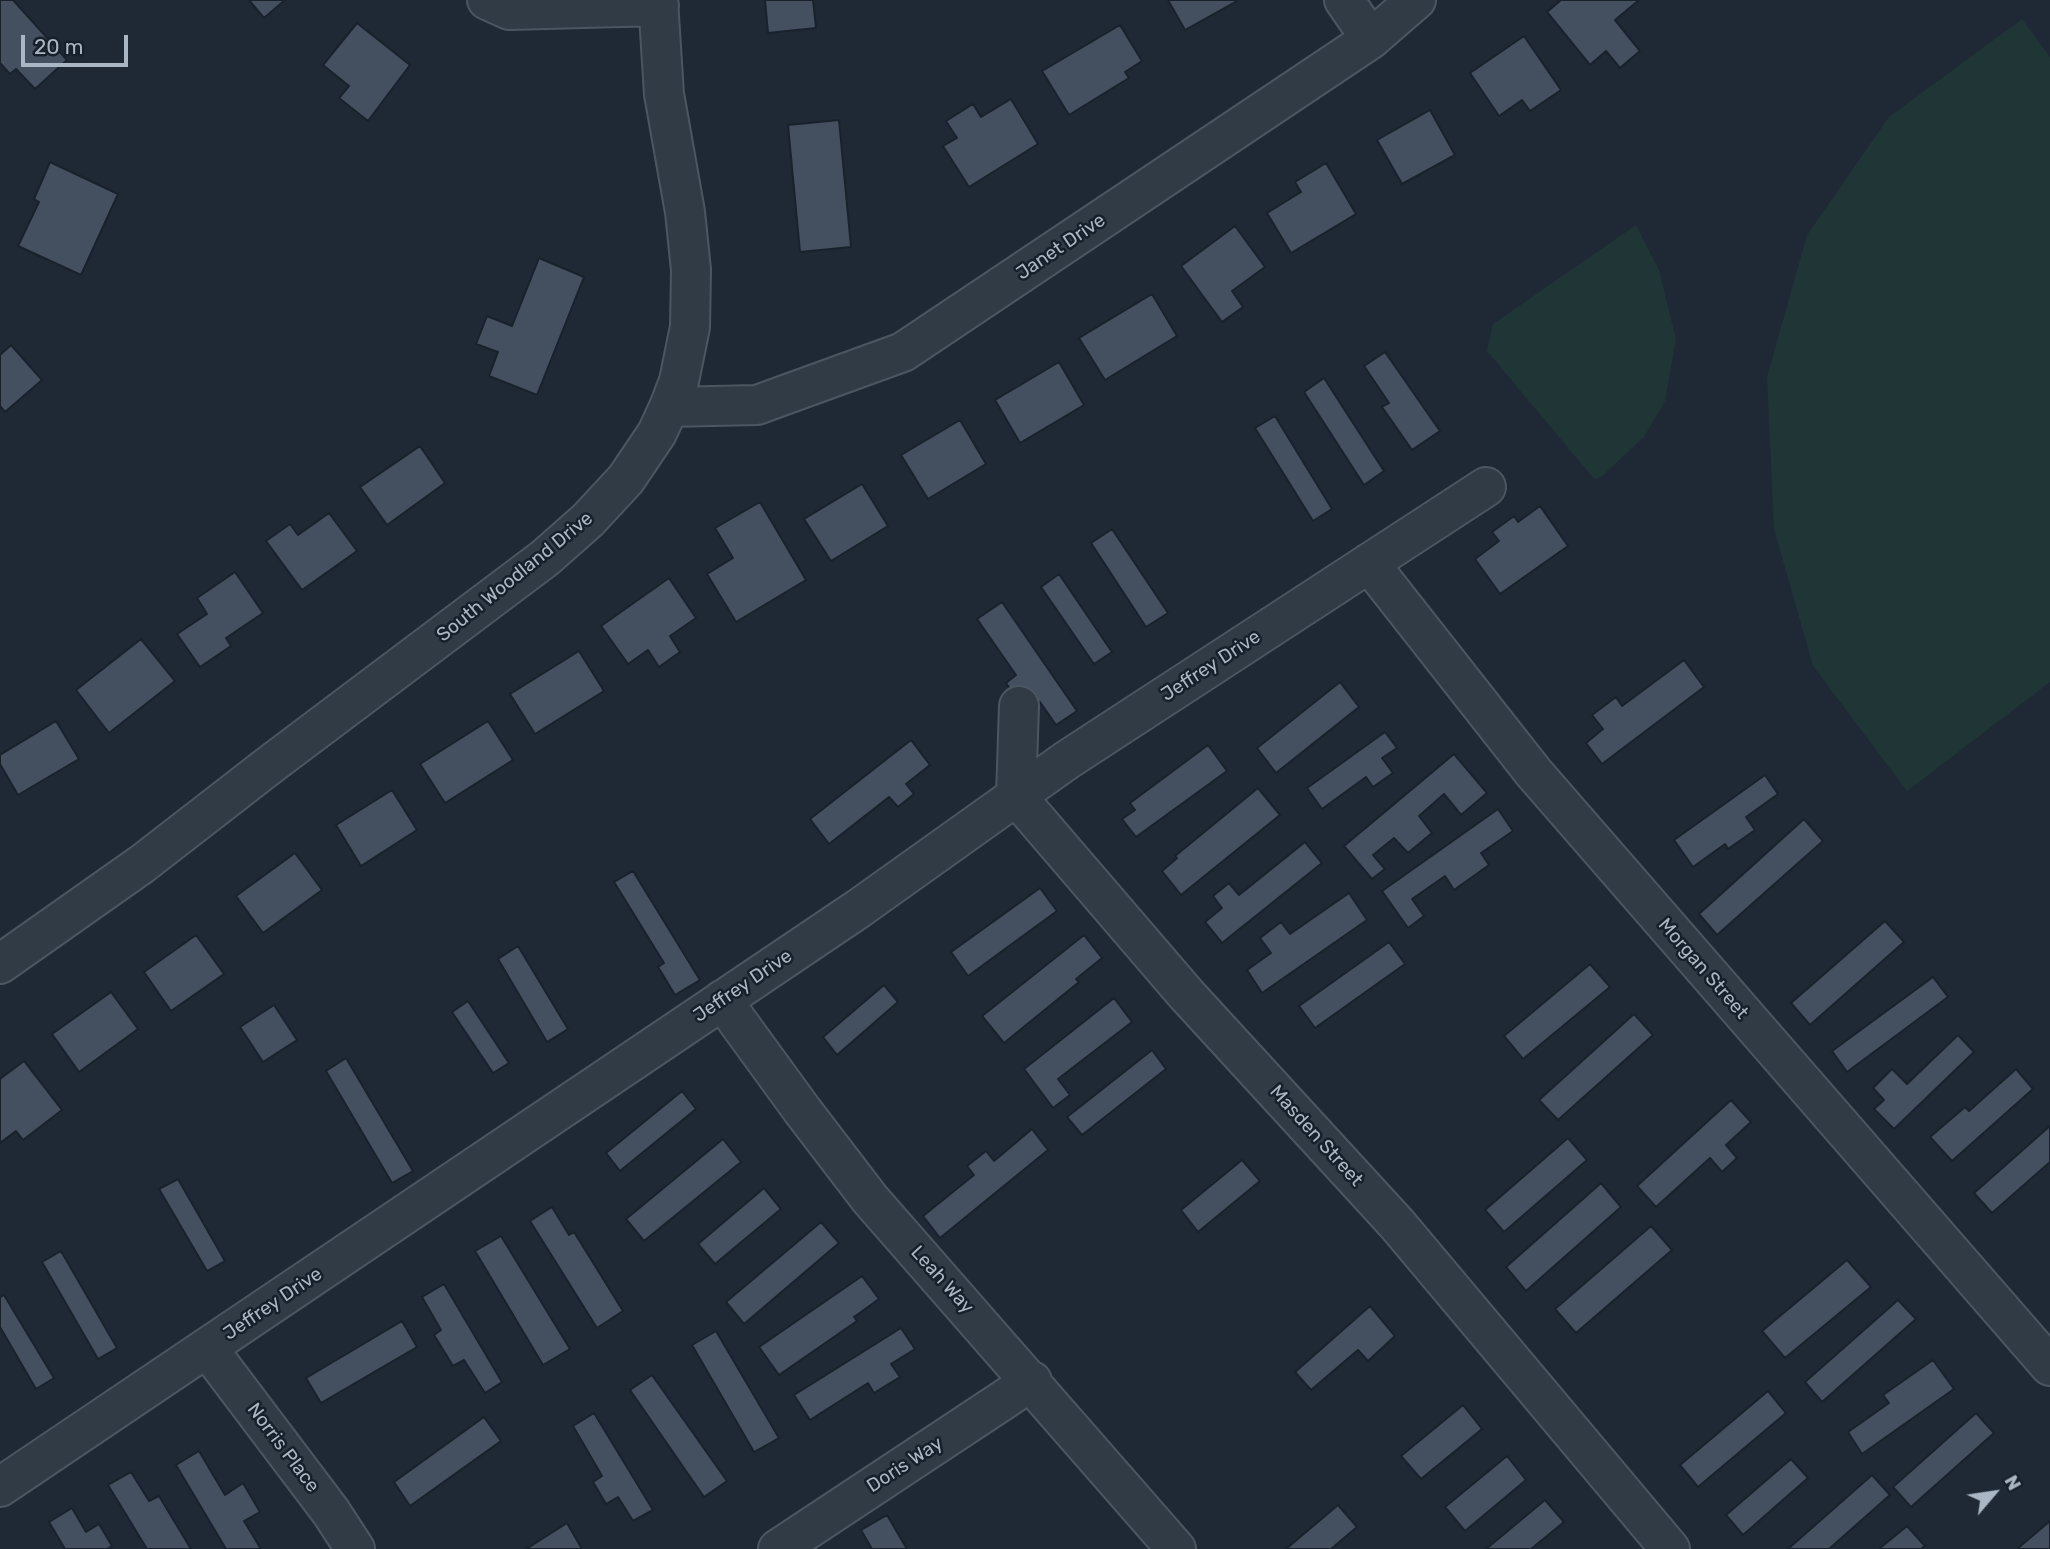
<!DOCTYPE html>
<style>
body{margin:0}
#map{position:relative;width:2050px;height:1549px;overflow:hidden;background:#1e2935;font-family:Rubik,sans-serif}
canvas{display:block}
.north{position:absolute;left:1959px;top:1458px;width:70px;height:70px;-webkit-text-stroke:5px #17202a;paint-order:stroke;rotate:61deg;font-size:19px;font-weight:700;line-height:28px;text-align:center;color:#aab6c3}
.north::after{content:'';display:block;margin:auto;width:24px;height:32px;background:#aab6c3;clip-path:polygon(50% 0,100% 100%,50% 72%,0 100%)}
.scale{position:absolute;left:21px;top:35px;width:107px;height:32px;box-sizing:border-box;border:4px solid #aab6c3;border-top:0;padding-left:9px;font-size:21px;line-height:24px;white-space:nowrap;color:#aab6c3;-webkit-text-stroke:5px #17202a;paint-order:stroke}
</style>
<div id="map">
<canvas width="2050" height="1549"></canvas>
<div class="north">N</div>
<div class="scale">20 m</div>
</div>
<script>
const context = document.querySelector('canvas').getContext('2d');
context.lineJoin = 'round';
function fillPath(path, color) {
  context.fillStyle = color;
  context.fill(path, 'evenodd');
}
function poly(rows) {
  const path = new Path2D();
  for (const r of rows) {
    path.moveTo(r[0], r[1]);
    for (let i = 2; i < r.length; i += 2) path.lineTo(r[i], r[i + 1]);
  }
  return path;
}
function strokePath(path, color, width, dash) {
  context.strokeStyle = color;
  context.lineWidth = width;
  context.lineCap = dash ? 'butt' : 'round';
  context.setLineDash(dash || []);
  context.stroke(path);
}
function write(font, color, halo, rows, align = 'center') {
  context.font = font + ' Rubik,sans-serif';
  context.lineWidth = 5;
  context.setLineDash([]);
  context.textBaseline = 'middle';
  context.strokeStyle = halo;
  context.fillStyle = color;
  for (const [text, x, y, turn = 0] of rows) {
    context.save();
    context.translate(x, y);
    context.rotate((+turn || 0) * Math.PI / 180);
    context.textAlign = isNaN(turn) ? turn : align;
    if (halo) context.strokeText(text, 0, 0);
    context.fillText(text, 0, 0);
    context.restore();
  }
}
const green = poly([
 [2022,19,2050,57,2050,682,1907,791,1813,666,1774,529,1767,377,1807,235,1889,117],
 [1636,225,1659,270,1676,339,1665,401,1644,437,1601,477,1594,479,1487,351,1493,324]
]);
const building = poly([
 [0,0,13,0,67,60,35,89,16,69,10,74,0,63,0,0],
 [249,0,285,0,264,18,249,0],
 [765,0,813,0,816,28,768,33,765,0],
 [1168,0,1236,0,1237,1,1185,30,1168,0],
 [1561,0,1639,0,1615,20,1640,51,1620,68,1606,51,1590,65,1547,12,1561,0],
 [357,23,410,65,368,121,339,98,349,86,323,65,357,23],
 [1120,25,1142,61,1125,72,1129,78,1069,115,1042,71,1120,25],
 [1524,36,1561,90,1530,111,1522,100,1499,116,1470,73,1524,36],
 [1011,99,1038,144,969,187,943,146,957,138,946,121,973,104,981,117,1011,99],
 [1430,110,1455,155,1402,184,1377,140,1430,110],
 [839,120,851,247,800,252,788,125,839,120],
 [50,162,118,194,81,275,18,246,39,202,34,199,50,162],
 [1326,163,1356,214,1291,253,1267,213,1301,192,1295,182,1326,163],
 [1235,226,1265,267,1232,291,1243,307,1222,322,1181,266,1235,226],
 [539,258,584,277,537,395,489,376,498,352,476,344,487,316,512,326,539,258],
 [1152,294,1177,336,1105,380,1079,338,1152,294],
 [11,345,42,380,5,412,0,406,0,355,11,345],
 [1385,352,1440,431,1412,450,1382,407,1389,403,1364,366,1385,352],
 [1059,362,1084,405,1020,443,995,400,1059,362],
 [1324,378,1384,471,1364,485,1304,392,1324,378],
 [1275,416,1332,509,1313,521,1255,428,1275,416],
 [960,420,986,464,928,499,901,455,960,420],
 [420,446,445,483,387,525,360,487,420,446],
 [862,484,888,526,831,561,804,519,862,484],
 [760,502,806,580,736,622,707,574,733,558,715,528,760,502],
 [1540,506,1568,546,1500,594,1475,559,1499,541,1492,532,1514,516,1518,522,1540,506],
 [329,513,357,551,302,590,266,541,290,524,298,535,329,513],
 [1112,529,1168,613,1146,627,1091,543,1112,529],
 [235,572,263,613,226,638,231,646,200,667,177,634,207,614,197,598,235,572],
 [1059,574,1112,652,1094,664,1041,587,1059,574],
 [669,578,696,618,670,636,680,652,659,667,648,650,628,664,601,626,669,578],
 [1002,602,1077,711,1056,725,1040,702,1026,712,1006,683,1016,675,977,619,1002,602],
 [141,639,175,681,109,733,76,690,141,639],
 [579,651,604,691,535,734,510,694,579,651],
 [1684,660,1704,687,1602,764,1586,743,1603,729,1592,715,1616,697,1622,706,1684,660],
 [1340,682,1359,707,1276,773,1257,748,1340,682],
 [56,721,79,759,18,795,0,764,0,755,56,721],
 [488,721,513,760,445,803,420,764,488,721],
 [1385,732,1397,748,1382,758,1393,773,1373,787,1366,777,1322,809,1307,788,1385,732],
 [911,740,930,765,906,784,914,794,898,807,889,797,829,844,810,819,911,740],
 [1208,745,1227,771,1136,837,1122,819,1135,810,1130,803,1208,745],
 [1454,754,1487,793,1461,815,1444,794,1419,816,1432,833,1408,853,1394,838,1373,855,1385,869,1372,879,1344,846,1454,754],
 [1765,775,1778,794,1746,817,1755,830,1728,849,1725,844,1693,867,1674,840,1765,775],
 [1258,788,1280,815,1181,895,1162,871,1177,858,1175,856,1258,788],
 [392,790,417,830,361,866,336,825,392,790],
 [1498,809,1513,831,1481,853,1489,865,1454,890,1445,876,1412,899,1424,916,1408,928,1382,891,1498,809],
 [1804,819,1823,841,1717,935,1699,914,1804,819],
 [1305,842,1322,863,1222,943,1205,922,1222,908,1213,896,1229,883,1239,895,1305,842],
 [295,853,322,890,263,933,236,896,295,853],
 [633,871,700,980,675,995,658,967,664,963,614,882,633,871],
 [1040,888,1057,911,968,976,951,952,1040,888],
 [1349,893,1367,920,1262,993,1247,970,1271,953,1260,938,1281,922,1290,934,1349,893],
 [1885,921,1904,942,1810,1025,1791,1003,1885,921],
 [196,935,224,974,171,1011,144,972,196,935],
 [1084,935,1102,958,1076,979,1079,982,1004,1043,982,1016,1084,935],
 [1389,942,1405,964,1315,1028,1299,1006,1389,942],
 [518,946,568,1029,547,1042,498,959,518,946],
 [1590,964,1610,987,1523,1059,1504,1036,1590,964],
 [1933,977,1948,997,1847,1072,1832,1051,1933,977],
 [884,985,898,1002,837,1055,823,1037,884,985],
 [111,992,138,1029,79,1072,52,1034,111,992],
 [1114,998,1132,1022,1058,1079,1070,1095,1053,1108,1024,1069,1114,998],
 [468,1001,509,1063,493,1073,452,1012,468,1001],
 [274,1005,297,1040,263,1062,240,1027,274,1005],
 [1634,1014,1653,1035,1558,1120,1539,1100,1634,1014],
 [1958,1035,1974,1052,1894,1129,1874,1109,1884,1100,1873,1088,1892,1069,1907,1084,1958,1035],
 [1152,1050,1166,1069,1082,1135,1067,1117,1152,1050],
 [346,1058,413,1171,392,1183,326,1071,346,1058],
 [24,1061,62,1110,23,1140,16,1131,0,1143,0,1079,24,1061],
 [2016,1069,2033,1089,1952,1161,1930,1137,1965,1107,1969,1111,2016,1069],
 [682,1091,696,1109,620,1171,606,1153,682,1091],
 [1731,1100,1751,1122,1726,1145,1737,1158,1722,1172,1710,1158,1656,1207,1637,1186,1731,1100],
 [2050,1126,2050,1162,1992,1213,1974,1193,2050,1126],
 [1032,1129,1048,1150,940,1238,923,1216,974,1175,967,1166,986,1151,994,1161,1032,1129],
 [1568,1138,1587,1160,1504,1232,1485,1210,1568,1138],
 [723,1139,741,1162,644,1241,626,1219,723,1139],
 [1242,1160,1260,1181,1198,1232,1181,1210,1242,1160],
 [178,1179,225,1261,207,1271,159,1189,178,1179],
 [1601,1183,1621,1207,1526,1291,1506,1267,1601,1183],
 [764,1188,781,1209,715,1264,698,1244,764,1188],
 [552,1207,569,1235,574,1232,623,1311,597,1328,530,1221,552,1207],
 [821,1222,839,1243,744,1324,726,1302,821,1222],
 [1651,1226,1672,1250,1576,1333,1555,1309,1651,1226],
 [501,1236,570,1349,543,1365,475,1251,501,1236],
 [61,1251,117,1348,98,1359,42,1262,61,1251],
 [1847,1260,1871,1287,1785,1358,1762,1331,1847,1260],
 [862,1276,879,1299,854,1317,857,1321,779,1375,759,1347,862,1276],
 [444,1284,502,1382,485,1393,464,1360,453,1366,434,1335,441,1330,422,1297,444,1284],
 [4,1295,54,1378,36,1389,0,1327,0,1297,4,1295],
 [1898,1300,1916,1319,1822,1402,1805,1382,1898,1300],
 [1370,1306,1395,1336,1368,1361,1358,1350,1311,1390,1295,1372,1370,1306],
 [402,1321,417,1347,321,1403,306,1378,402,1321],
 [901,1328,915,1349,891,1364,900,1377,874,1393,868,1383,810,1420,794,1395,901,1328],
 [716,1331,779,1438,754,1452,692,1345,716,1331],
 [1933,1360,1954,1389,1862,1454,1848,1432,1889,1403,1883,1395,1933,1360],
 [652,1375,727,1481,704,1497,630,1390,652,1375],
 [1768,1391,1786,1413,1698,1487,1680,1465,1768,1391],
 [1463,1405,1482,1429,1421,1479,1401,1456,1463,1405],
 [594,1413,653,1510,633,1521,618,1497,606,1504,593,1482,602,1476,573,1426,594,1413],
 [1976,1413,1994,1433,1911,1507,1893,1487,1976,1413],
 [484,1417,501,1441,410,1506,394,1482,484,1417],
 [199,1451,225,1495,243,1483,260,1512,244,1521,261,1549,226,1549,176,1465,199,1451],
 [1507,1456,1526,1480,1465,1531,1445,1507,1507,1456],
 [1791,1459,1808,1478,1743,1535,1726,1515,1791,1459],
 [131,1472,149,1501,159,1496,191,1549,147,1549,108,1485,131,1472],
 [1872,1475,1890,1495,1829,1549,1788,1549,1872,1475],
 [1545,1500,1564,1522,1531,1549,1486,1549,1545,1500],
 [1338,1505,1357,1527,1331,1549,1286,1549,1338,1505],
 [72,1508,86,1532,99,1524,112,1546,107,1549,65,1549,49,1522,72,1508],
 [887,1515,907,1549,872,1549,861,1530,887,1515],
 [2050,1521,2050,1549,2017,1549,2050,1521],
 [567,1523,582,1549,526,1549,567,1523],
 [1907,1526,1925,1546,1921,1549,1879,1549,1907,1526]
]);
const street = poly([
 [487,0,509,10,659,6],
 [1344,0,1371,39],
 [669,407,757,405,903,352,1371,39,1416,0],
 [1369,563,1534,773,2050,1366],
 [1019,706,1016,796,1186,994,1397,1224,1670,1549],
 [0,964,142,864,271,764,545,558,588,520,626,479,657,433,669,407,679,381,690,327,691,270,685,212,664,94,658,0],
 [722,1000,802,1110,870,1199,1176,1549],
 [208,1349,331,1512,355,1549],
 [0,1487,858,909,1067,760,1486,487],
 [778,1549,1032,1381]
]);
const streetNames = [
 ["Janet Drive",1061,247,-34],
 ["South Woodland Drive",515,577,-39],
 ["Jeffrey Drive",1211,666,-33],
 ["Morgan Street",1703,969,49],
 ["Jeffrey Drive",743,986,-34],
 ["Masden Street",1316,1136,48],
 ["Leah Way",942,1280,48],
 ["Jeffrey Drive",273,1304,-34],
 ["Norris Place",283,1448,53],
 ["Doris Way",905,1465,-33]
];
fillPath(green, '#203536');
fillPath(building, '#44505f');
strokePath(building, '#19222c', 2);
strokePath(street, '#4c5661', 42);
strokePath(street, '#313b46', 38);
write('19px', '#aab6c3', '#17202a', streetNames);
</script>
